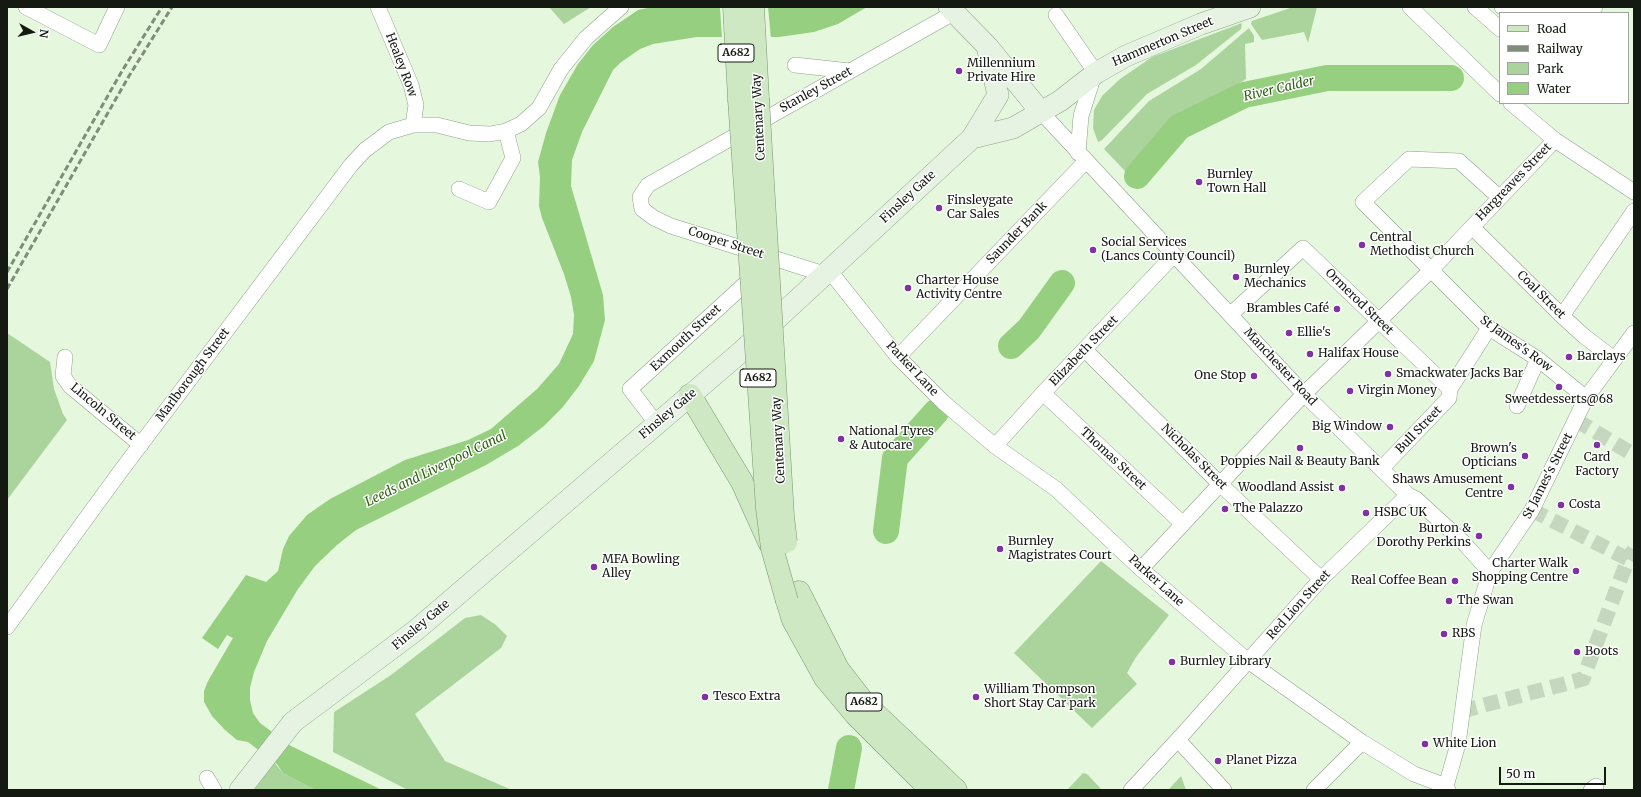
<!DOCTYPE html>
<meta charset="utf-8">
<style>
body{margin:0}
#map{position:relative;width:1641px;height:797px;overflow:hidden;background:#e5f8de;font-family:Merriweather,serif}
canvas{display:block}
.frame{position:absolute;inset:0;border:8px solid #141a11;pointer-events:none}
.legend{position:absolute;left:1499px;top:12px;width:130px;height:92px;box-sizing:border-box;background:#fff;border:1px solid #a1a3a0;margin:0;padding:5px 7px;list-style:none;font-size:12px;color:#141a11}
.legend li{display:flex;align-items:center;gap:8px;height:20px}
.legend b{width:20px;border:1px solid #a1a3a0}
.north{position:absolute;left:12px;top:12px;width:40px;height:40px;-webkit-text-stroke:3px #fff;paint-order:stroke;rotate:98deg;font-size:11px;font-weight:700;line-height:16px;text-align:center;color:#141a11}
.north::after{content:'';display:block;margin:auto;width:14px;height:18px;background:#141a11;clip-path:polygon(50% 0,100% 100%,50% 72%,0 100%)}
.scale{position:absolute;left:1499px;top:767px;width:107px;height:18px;box-sizing:border-box;border:2px solid #141a11;border-top:0;padding-left:5px;font-size:12px;line-height:14px;white-space:nowrap;color:#141a11;-webkit-text-stroke:3px #fff;paint-order:stroke}
</style>
<div id="map">
<canvas width="1641" height="797"></canvas>
<div class="frame"></div>
<ul class="legend">
<li><b style="height:5px;background:#cee8c4"></b>Road</li>
<li><b style="height:5px;background:#808d7b"></b>Railway</li>
<li><b style="height:11px;background:#abd39c"></b>Park</li>
<li><b style="height:11px;background:#97cf80"></b>Water</li>
</ul>
<div class="north">N</div>
<div class="scale">50 m</div>
</div>
<script>
const context = document.querySelector('canvas').getContext('2d');
context.lineJoin = 'round';
function fillPath(path, color) {
  context.fillStyle = color;
  context.fill(path, 'evenodd');
}
function poly(rows) {
  const path = new Path2D();
  for (const r of rows) {
    path.moveTo(r[0], r[1]);
    for (let i = 2; i < r.length; i += 2) path.lineTo(r[i], r[i + 1]);
  }
  return path;
}
function strokePath(path, color, width, dash) {
  context.strokeStyle = color;
  context.lineWidth = width;
  context.lineCap = dash ? 'butt' : 'round';
  context.setLineDash(dash || []);
  context.stroke(path);
}
function write(font, color, halo, rows, align = 'center') {
  context.font = font + ' Merriweather,serif';
  context.lineWidth = 3;
  context.setLineDash([]);
  context.textBaseline = 'middle';
  context.strokeStyle = halo;
  context.fillStyle = color;
  for (const [text, x, y, turn = 0] of rows) {
    context.save();
    context.translate(x, y);
    context.rotate((+turn || 0) * Math.PI / 180);
    context.textAlign = isNaN(turn) ? turn : align;
    if (halo) context.strokeText(text, 0, 0);
    context.fillText(text, 0, 0);
    context.restore();
  }
}
const green = poly([
 [549,7,591,7,564,24],
 [1293,7,1317,7,1308,43,1304,32,1262,40,1251,24,1252,21],
 [1242,23,1241,29,1196,65,1147,94,1102,140,1098,142,1093,128,1094,110,1102,96,1120,79,1152,57],
 [1249,28,1254,36,1254,42,1245,44,1246,79,1179,121,1125,171,1104,149,1149,101,1201,69],
 [7,333,50,362,54,389,63,414,67,420,7,500],
 [1101,561,1169,615,1136,657,1127,673,1137,684,1092,728,1014,653],
 [481,615,496,625,507,636,501,648,415,714,445,761,512,790,408,790,333,752,334,712,391,675,465,618],
 [274,762,283,773,315,790,254,790],
 [1083,773,1087,774,1102,790,1067,790],
 [1181,776,1186,790,1168,790]
]);
const water = poly([
 [652,7,867,7,838,24,814,32,779,37,697,37,653,44,640,49,620,63,613,70,582,132,572,160,571,186,603,295,605,320,594,361,579,386,562,408,544,426,518,446,486,465,356,530,337,545,315,566,298,589,267,641,254,672,250,688,250,700,253,713,260,723,291,746,382,790,315,790,283,773,277,764,248,742,237,740,225,730,212,716,204,702,204,691,208,681,233,638,227,635,218,649,202,638,246,575,266,582,278,571,283,549,289,536,307,515,330,499,405,460,468,440,491,429,537,389,559,364,573,334,574,315,571,297,564,274,542,218,539,206,540,177,538,162,546,133,560,95,578,64,593,45,613,27,638,10]
]);
const pier = poly([
 [720,7,768,7,771,39,722,39]
]);
const river = poly([
 [1137,176,1179,127,1244,95,1327,78,1451,78],
 [1011,346,1029,329,1062,283],
 [886,531,895,458,936,412],
 [841,790,849,748]
]);
const streetTunnel = poly([
 [1576,420,1634,455],
 [1532,510,1628,559],
 [1462,711,1583,679,1628,559,1634,550]
]);
const street = poly([
 [26,7,99,45,117,7],
 [378,7,411,85,416,105,413,125],
 [1410,7,1500,94],
 [1475,7,1500,29],
 [1502,7,1595,7],
 [1056,15,1096,73],
 [795,65,850,71],
 [1511,103,1555,140,1634,192],
 [1041,112,1304,394,1408,495,1416,499,1463,542,1490,572],
 [1078,153,1081,116,1094,75],
 [459,189,489,202,513,158,506,131],
 [1499,197,1459,161,1409,159,1363,202,1489,328,1538,359,1586,398],
 [1472,227,1562,316,1584,336,1614,359],
 [829,270,898,357,943,402,995,446,1056,489,1141,569,1248,661,1362,742,1414,774,1446,786],
 [824,274,671,226,654,218,642,209,640,197,648,185,955,12],
 [1231,314,1303,248,1450,389],
 [1562,316,1634,211],
 [1085,350,1220,484,1321,579],
 [65,357,63,376,70,386,141,445],
 [898,357,1086,161],
 [1043,393,1183,524],
 [1517,406,1538,359],
 [656,423,630,389,756,274],
 [995,446,1043,393,1173,256],
 [1381,469,1449,398,1450,389,1489,328],
 [1141,569,1304,394,1431,270,1555,140],
 [7,627,120,472,351,165,365,150,389,132,413,125,437,125,469,133,490,134,506,131,521,124,539,108,561,69,586,38,621,7],
 [1178,740,1224,790],
 [207,778,214,790],
 [1131,790,1183,734,1321,579,1408,495],
 [1314,790,1362,742],
 [1448,790,1446,786,1458,744,1474,625,1490,572,1532,510,1586,398,1634,333],
 [1591,790,1596,786]
]);
const secondary = poly([
 [949,7,988,47,1041,112],
 [972,138,998,95,988,51],
 [240,790,293,722,415,631,742,351,972,138,1013,128,1060,101,1096,73,1126,56,1201,24,1250,7]
]);
const primary = poly([
 [734,7,739,99],
 [753,7,758,99],
 [690,395,742,482,769,542],
 [799,592,838,669,865,704,956,790],
 [787,601,793,620,825,678,855,714,931,790]
]);
const rail = poly([
 [7,272,122,71,162,7],
 [7,289,129,76,172,7]
]);
const primaryBridge = poly([
 [739,99,767,508,772,548,787,601],
 [758,99,783,516,786,542]
]);
const markers = [
 [959,71,4,"#8031a2"],
 [1199,182,4,"#8031a2"],
 [939,208,4,"#8031a2"],
 [1362,245,4,"#8031a2"],
 [1093,250,4,"#8031a2"],
 [1236,277,4,"#8031a2"],
 [908,288,4,"#8031a2"],
 [1337,309,4,"#8031a2"],
 [1289,333,4,"#8031a2"],
 [1310,354,4,"#8031a2"],
 [1569,357,4,"#8031a2"],
 [1388,374,4,"#8031a2"],
 [1254,376,4,"#8031a2"],
 [1559,387,4,"#8031a2"],
 [1350,391,4,"#8031a2"],
 [1390,427,4,"#8031a2"],
 [841,439,4,"#8031a2"],
 [1597,445,4,"#8031a2"],
 [1300,448,4,"#8031a2"],
 [1525,456,4,"#8031a2"],
 [1511,487,4,"#8031a2"],
 [1342,488,4,"#8031a2"],
 [1561,505,4,"#8031a2"],
 [1225,509,4,"#8031a2"],
 [1366,513,4,"#8031a2"],
 [1479,536,4,"#8031a2"],
 [1000,549,4,"#8031a2"],
 [594,567,4,"#8031a2"],
 [1576,571,4,"#8031a2"],
 [1455,581,4,"#8031a2"],
 [1449,601,4,"#8031a2"],
 [1444,634,4,"#8031a2"],
 [1577,652,4,"#8031a2"],
 [1172,662,4,"#8031a2"],
 [705,697,4,"#8031a2"],
 [976,697,4,"#8031a2"],
 [1425,744,4,"#8031a2"],
 [1218,761,4,"#8031a2"]
];
const shields = [
 [736,53,36],
 [758,378,36],
 [864,702,36]
];
const shieldNames = [
 ["A682",736,53],
 ["A682",758,378],
 ["A682",864,702]
];
const streetNames = [
 ["Hammerton Street",1163,42,-23],
 ["Healey Row",401,65,69],
 ["Stanley Street",816,90,-29],
 ["Centenary Way",759,117,-93],
 ["Hargreaves Street",1514,182,-46],
 ["Finsley Gate",908,197,-43],
 ["Saunder Bank",1017,233,-46],
 ["Cooper Street",726,243,18],
 ["Coal Street",1541,295,45],
 ["Ormerod Street",1359,302,44],
 ["Exmouth Street",686,338,-43],
 ["St James's Row",1516,344,36],
 ["Elizabeth Street",1084,351,-46],
 ["Manchester Road",1280,367,47],
 ["Parker Lane",912,369,47],
 ["Marlborough Street",193,375,-53],
 ["Lincoln Street",103,412,40],
 ["Finsley Gate",668,414,-40],
 ["Bull Street",1419,430,-46],
 ["Centenary Way",779,440,-93],
 ["Nicholas Street",1194,457,45],
 ["Thomas Street",1113,459,43],
 ["St James's Street",1548,476,-63],
 ["Parker Lane",1156,581,42],
 ["Red Lion Street",1299,605,-48],
 ["Finsley Gate",421,625,-40]
];
const poiNames = [
 ["Millennium",967,64],
 ["Private Hire",967,78],
 ["Burnley",1207,175],
 ["Town Hall",1207,189],
 ["Finsleygate",947,201],
 ["Car Sales",947,215],
 ["Central",1370,238],
 ["Methodist Church",1370,252],
 ["Social Services",1101,243],
 ["(Lancs County Council)",1101,257],
 ["Burnley",1244,270],
 ["Mechanics",1244,284],
 ["Charter House",916,281],
 ["Activity Centre",916,295],
 ["Brambles Café",1329,309,"right"],
 ["Ellie's",1297,333],
 ["Halifax House",1318,354],
 ["Barclays",1577,357],
 ["Smackwater Jacks Bar",1396,374],
 ["One Stop",1246,376,"right"],
 ["Virgin Money",1358,391],
 ["Sweetdesserts@68",1559,400,"center"],
 ["Big Window",1382,427,"right"],
 ["National Tyres",849,432],
 ["& Autocare",849,446],
 ["Brown's",1517,449,"right"],
 ["Opticians",1517,463,"right"],
 ["Card",1597,458,"center"],
 ["Factory",1597,472,"center"],
 ["Poppies Nail & Beauty Bank",1300,462,"center"],
 ["Shaws Amusement",1503,480,"right"],
 ["Centre",1503,494,"right"],
 ["Woodland Assist",1334,488,"right"],
 ["Costa",1569,505],
 ["The Palazzo",1233,509],
 ["HSBC UK",1374,513],
 ["Burton &",1471,529,"right"],
 ["Dorothy Perkins",1471,543,"right"],
 ["Burnley",1008,542],
 ["Magistrates Court",1008,556],
 ["MFA Bowling",602,560],
 ["Alley",602,574],
 ["Charter Walk",1568,564,"right"],
 ["Shopping Centre",1568,578,"right"],
 ["Real Coffee Bean",1447,581,"right"],
 ["The Swan",1457,601],
 ["RBS",1452,634],
 ["Boots",1585,652],
 ["Burnley Library",1180,662],
 ["William Thompson",984,690],
 ["Short Stay Car park",984,704],
 ["Tesco Extra",713,697],
 ["White Lion",1433,744],
 ["Planet Pizza",1226,761]
];
const waterNames = [
 ["River Calder",1279,89,-13],
 ["Leeds and Liverpool Canal",436,469,-26]
];
fillPath(green, '#abd39c');
fillPath(water, '#97cf80');
fillPath(pier, '#e5f8de');
strokePath(river, '#97cf80', 26);
strokePath(streetTunnel, '#c6d7bf', 15, [15, 8]);
strokePath(street, '#90a189', 16);
strokePath(secondary, '#90a189', 22);
strokePath(primary, '#77966c', 23);
strokePath(street, '#fff', 15);
strokePath(secondary, '#e6f3e2', 21);
strokePath(primary, '#cee8c4', 22);
strokePath(rail, '#808d7b', 3, [6, 3]);
strokePath(primaryBridge, '#77966c', 23, []);
strokePath(primaryBridge, '#cee8c4', 22);
for (const [x, y, r, color] of markers) {
  const dot = new Path2D();
  dot.arc(x, y, r, 0, 2 * Math.PI);
  context.fillStyle = color;
  context.fill(dot);
  strokePath(dot, '#fff', 1.5);
}
for (const [x, y, w] of shields) {
  const box = new Path2D();
  box.roundRect(x - w / 2, y - 9, w, 18, 3);
  context.fillStyle = '#fff';
  context.fill(box);
  strokePath(box, '#141a11', 1);
}
write('bold 11px', '#141a11', null, shieldNames);
write('12px', '#141a11', '#fff', streetNames);
write('12px', '#141a11', '#fff', poiNames, 'left');
write('italic 13px', '#2e6111', '#fff', waterNames);
</script>
